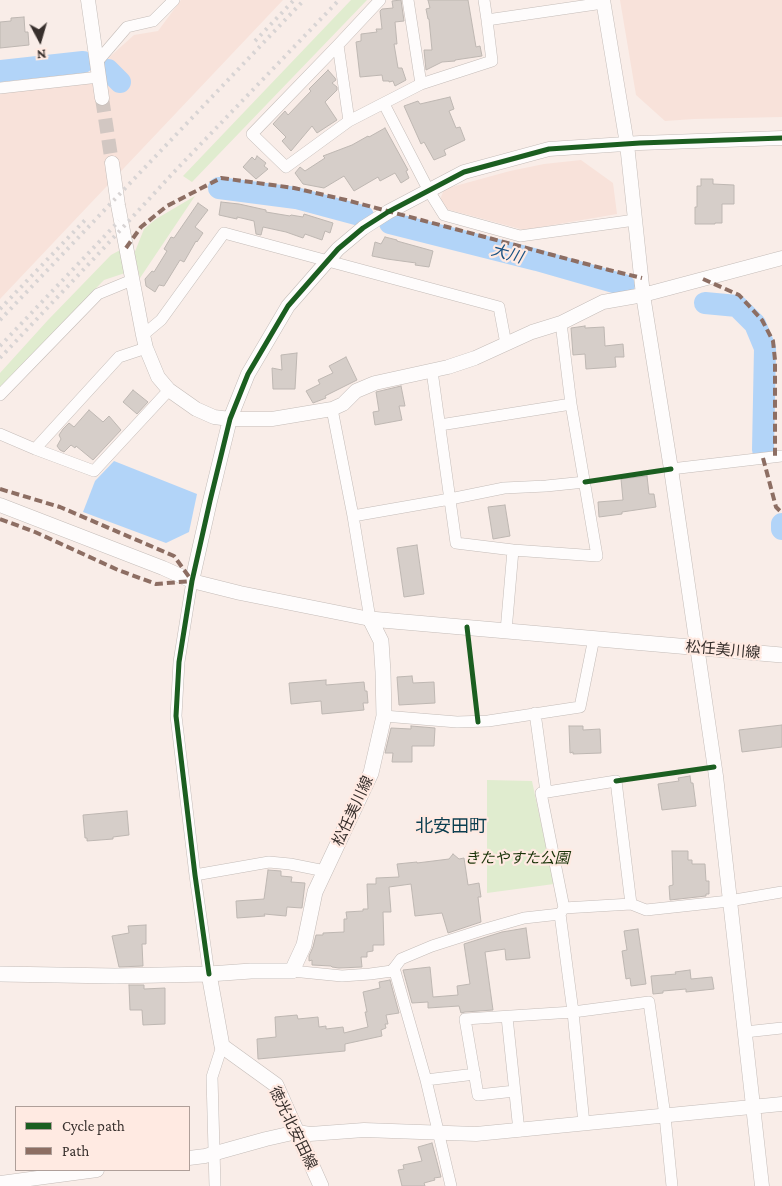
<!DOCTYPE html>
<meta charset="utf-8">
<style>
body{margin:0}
#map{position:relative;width:782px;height:1186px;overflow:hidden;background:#f9ede8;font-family:"Crimson Pro",serif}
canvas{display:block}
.legend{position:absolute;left:15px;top:1106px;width:175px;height:65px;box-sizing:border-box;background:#ffeae2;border:1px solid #af9f99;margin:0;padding:6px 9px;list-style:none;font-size:15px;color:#372f2c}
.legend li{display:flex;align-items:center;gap:10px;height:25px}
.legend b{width:25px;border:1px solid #af9f99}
.north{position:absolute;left:15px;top:15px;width:50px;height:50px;-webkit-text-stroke:4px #ffeae2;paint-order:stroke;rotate:174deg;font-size:14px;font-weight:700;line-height:20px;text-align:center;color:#372f2c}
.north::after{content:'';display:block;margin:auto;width:18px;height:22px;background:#372f2c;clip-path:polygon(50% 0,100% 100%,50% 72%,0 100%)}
</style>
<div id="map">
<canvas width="782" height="1186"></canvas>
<ul class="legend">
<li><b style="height:6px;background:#1b5e20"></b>Cycle path</li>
<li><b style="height:6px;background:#8d6e63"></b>Path</li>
</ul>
<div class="north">N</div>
</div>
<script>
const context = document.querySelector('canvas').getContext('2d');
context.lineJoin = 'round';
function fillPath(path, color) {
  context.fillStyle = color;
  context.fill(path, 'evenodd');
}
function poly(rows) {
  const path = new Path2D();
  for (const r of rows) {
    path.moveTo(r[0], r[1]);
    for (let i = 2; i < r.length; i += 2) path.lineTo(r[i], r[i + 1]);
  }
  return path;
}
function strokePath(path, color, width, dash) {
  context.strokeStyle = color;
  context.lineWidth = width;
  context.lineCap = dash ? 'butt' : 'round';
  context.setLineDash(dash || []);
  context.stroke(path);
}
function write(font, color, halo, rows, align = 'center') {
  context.font = font + ' "Crimson Pro","Noto Sans JP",serif';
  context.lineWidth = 4.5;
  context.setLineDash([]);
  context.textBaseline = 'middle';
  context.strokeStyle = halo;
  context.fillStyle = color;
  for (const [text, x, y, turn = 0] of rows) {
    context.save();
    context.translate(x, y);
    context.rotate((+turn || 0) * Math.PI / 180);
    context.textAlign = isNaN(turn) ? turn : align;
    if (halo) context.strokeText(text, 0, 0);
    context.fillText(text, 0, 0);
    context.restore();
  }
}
const built = poly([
 [181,0,283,0,0,299,0,91,105,81,104,62,134,35,158,31],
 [620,0,782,0,782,117,694,119,665,121,636,95],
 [581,160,613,183,617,214,524,230,446,209,440,200,444,189,510,171,544,164]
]);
const green = poly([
 [351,0,367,0,192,182,183,176],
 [195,196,140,278,134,254,144,229,156,219],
 [122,249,125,273,104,280,0,387,0,373,48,320,111,255],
 [487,780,532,781,554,884,487,893]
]);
const water = poly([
 [114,461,197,494,189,532,166,543,83,512,95,481]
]);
const river = poly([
 [108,70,120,82],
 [0,71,83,62],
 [219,188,296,198,363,216],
 [390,223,537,260,624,285],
 [705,303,737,306,755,324,765,348,763,450],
 [782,524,782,529]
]);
const building = poly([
 [401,0,404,21,395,22,397,44,394,44,398,68,402,68,406,80,395,86,393,81,389,82,389,81,383,81,382,75,360,77,356,42,361,41,361,34,377,32,376,29,382,29,380,11,382,9,393,8,392,1,401,0],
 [428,0,468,0,476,47,480,46,482,56,455,60,455,61,442,62,426,70,424,50,432,50,429,19,428,19,426,9,430,8,428,0],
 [24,17,25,32,28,32,29,45,0,48,0,22,11,21,11,18,24,17],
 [328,70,335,78,336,80,332,83,337,87,337,90,325,102,337,120,317,133,312,126,291,151,282,141,286,137,273,124,285,111,288,115,311,91,309,89,328,70],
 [450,97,454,109,449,111,456,128,460,127,465,140,444,150,446,155,434,160,424,142,421,144,404,106,418,101,420,104,450,97],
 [385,128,408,170,406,171,409,178,401,183,395,173,380,181,378,177,354,191,344,176,324,188,303,184,295,173,300,167,305,171,325,158,323,156,352,145,368,136,369,137,385,128],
 [257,156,266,163,264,166,268,169,256,179,243,167,252,157,255,160,257,156],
 [701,179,713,179,713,184,734,185,734,204,722,204,722,223,715,223,715,224,695,224,695,207,697,207,697,186,701,186,701,179],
 [221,202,239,204,266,210,266,212,290,216,291,215,303,217,304,214,333,223,330,233,325,231,322,240,305,234,303,238,286,232,263,227,261,235,256,234,254,221,237,217,237,219,219,215,221,202],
 [198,203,208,210,195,227,203,233,197,242,196,241,184,262,180,260,164,286,159,285,155,292,146,286,145,279,152,271,154,272,167,251,164,249,171,237,174,238,198,203],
 [385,237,397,240,397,241,433,251,429,267,415,265,416,263,387,259,372,256,375,242,381,244,385,237],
 [585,326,585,328,604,327,605,346,623,344,624,357,615,357,616,367,586,369,585,354,573,355,571,328,585,326],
 [297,353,295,389,273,389,272,368,282,370,281,355,297,353],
 [346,357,357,380,325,396,326,398,313,403,306,391,320,384,318,380,333,373,329,366,346,357],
 [401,386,405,406,399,406,402,420,375,425,373,412,379,411,376,392,401,386],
 [133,390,148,402,137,414,123,402,133,390],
 [89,410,103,422,109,416,121,430,93,460,76,446,75,448,71,445,64,452,60,450,57,446,61,439,59,435,63,429,69,423,74,427,89,410],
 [647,476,649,494,654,494,656,507,622,512,622,514,599,517,598,502,623,500,621,479,647,476],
 [505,505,510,536,493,539,488,507,505,505],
 [417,545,424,594,404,597,397,548,417,545],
 [412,676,413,683,434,682,435,703,399,705,397,677,412,676],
 [326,680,326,685,364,682,365,691,367,691,368,703,363,703,364,710,322,714,321,701,291,704,289,683,326,680],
 [782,725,782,747,742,752,739,730,782,725],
 [411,726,435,728,434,746,412,746,412,762,392,762,393,753,385,753,391,728,411,729,411,726],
 [569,726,583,726,583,730,600,729,601,753,573,754,573,752,570,753,569,726],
 [690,776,691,783,693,783,696,806,662,810,658,784,679,781,678,778,690,776],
 [127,811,129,835,113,837,113,839,87,841,87,838,85,838,83,815,127,811],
 [672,851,688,851,688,860,692,860,692,864,705,864,706,881,709,881,709,894,706,894,706,896,670,900,669,886,673,885,672,851],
 [453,854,459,859,464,858,468,885,479,883,481,897,478,897,481,922,448,933,442,913,415,916,411,884,389,887,391,912,383,912,384,945,373,945,373,951,367,952,367,957,361,957,362,967,339,968,332,967,331,966,312,965,312,960,309,961,309,956,313,947,316,935,323,935,323,933,344,932,344,919,347,919,346,912,363,911,363,909,368,909,367,884,376,884,376,878,399,877,397,864,417,862,417,863,449,859,453,854],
 [268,870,281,871,281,876,292,877,291,882,305,883,302,908,287,907,286,916,264,914,265,916,237,918,236,901,264,899,268,870],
 [146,925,146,944,142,944,143,966,119,967,112,936,129,933,128,926,146,925],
 [526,928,530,958,506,960,505,949,485,952,493,1010,465,1012,461,1013,459,1006,428,1008,428,1002,412,1003,403,970,430,967,433,997,458,995,457,986,470,984,464,944,502,932,526,928],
 [638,929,646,984,631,986,630,978,626,979,622,951,627,950,624,931,638,929],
 [690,970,691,979,712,977,714,989,686,992,686,989,663,991,663,993,653,994,651,976,676,974,675,972,690,970],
 [390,980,399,1013,386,1015,388,1024,385,1024,386,1028,381,1030,382,1036,345,1044,345,1051,258,1059,257,1039,276,1037,275,1017,297,1015,298,1019,318,1017,319,1027,326,1026,326,1029,343,1027,344,1033,368,1027,365,1012,367,1012,363,992,380,988,379,982,390,980],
 [129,985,144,985,144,989,165,988,165,1024,143,1025,142,1010,130,1010,129,985],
 [432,1143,441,1177,434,1178,435,1180,424,1183,425,1186,402,1186,398,1170,404,1169,403,1165,422,1161,418,1147,432,1143]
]);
const tertiaryTunnel = poly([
 [102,98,112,163]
]);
const minor = poly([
 [380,0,338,45,252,134,286,167,349,121,421,84,492,61,487,20,603,3],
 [408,0,421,84],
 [484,0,487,20],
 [338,45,349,121],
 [97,62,127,27,153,21,174,0],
 [0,88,99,77],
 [384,104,429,191,444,215,520,236,635,220],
 [143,335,161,320,224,233,499,307,506,344],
 [432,371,456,543,513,550,597,556,571,404,561,323],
 [0,395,98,294,132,280],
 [332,409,353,516,370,619],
 [440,425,571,404],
 [0,434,35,449,94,471,169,390],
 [35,449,119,357,146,348],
 [671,469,782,456],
 [353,516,450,499,504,488,546,486,585,482],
 [192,581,179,662,176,716,195,875,209,974],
 [506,631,513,550],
 [535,713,546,792],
 [384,716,457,722,488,721,580,707,594,638],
 [195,875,269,862,290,864,325,871],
 [564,908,541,793,616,781,631,904],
 [560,914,573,1012,584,1124],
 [394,968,426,1080,451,1186],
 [292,971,342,976,370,974,392,971,401,959,432,946,482,930,524,918,560,914,564,908,631,904,646,910,729,901,782,892],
 [507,1017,519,1131],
 [745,1032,782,1028],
 [426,1080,475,1074],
 [515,1091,478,1095,465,1019,573,1012,649,1002,665,1116,672,1186],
 [215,1186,212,1077,222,1046]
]);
const tertiary = poly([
 [88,0,102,98],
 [603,0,627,144,643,295,671,469,716,776,762,1186],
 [112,163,118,205,143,335,146,348,158,377,169,390,196,409,214,417,230,419,272,419,332,409,343,404,356,391,375,383,448,367,475,358,532,332,561,323,603,302,643,295,782,258],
 [0,505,163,568,192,581,240,593,370,619],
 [192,581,210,501,230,419,248,374,288,306,338,249,363,228,388,212,464,172,549,149,640,143,782,138],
 [189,1158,205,1156,266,1139,297,1132,310,1134,364,1130,476,1134,782,1104],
 [0,1183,97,1170]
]);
const secondary = poly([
 [370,619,782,655],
 [0,974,115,976,209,974,251,971,292,971,304,945,315,892,371,773,384,716,383,672,381,641,370,619],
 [209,974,222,1046,276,1085,321,1186]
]);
const rail = poly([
 [255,41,294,0],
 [0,309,88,217],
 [0,320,304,0],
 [0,346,119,221],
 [0,358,101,251,174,172,339,0]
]);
const quiet = poly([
 [126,248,141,227,167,206,221,178,294,188,346,200,609,270,642,278],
 [703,279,739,295,762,320,773,341,775,360,775,456],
 [763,458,776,507,782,513],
 [0,489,60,507,174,556,192,581],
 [0,519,35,532,118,570,156,584,192,581]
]);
const cycleway = poly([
 [585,482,671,469],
 [467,627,478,722],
 [616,781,714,767],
 [209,974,195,875,176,716,179,662,192,581,210,501,230,419,248,374,288,306,338,249,363,228,388,212,464,172,549,149,640,143,782,138]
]);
const streetNames = [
 ["松任美川線",723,650,5],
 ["松任美川線",353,811,-65],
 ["徳光北安田線",293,1128,64]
];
const parkNames = [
 ["きたやすた公園",517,858]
];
const waterNames = [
 ["大川",507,254,15]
];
const quarterNames = [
 ["北安田町",451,826]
];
fillPath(built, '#f8e2da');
fillPath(green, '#e0eccf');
fillPath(water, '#b2d4f8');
strokePath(river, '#b2d4f8', 22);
fillPath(building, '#d6cec9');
strokePath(building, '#beb7b2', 1);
strokePath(tertiaryTunnel, '#d2c7c2', 14, [14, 7]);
strokePath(minor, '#c4bcb8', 12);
strokePath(tertiary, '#c4bcb8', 15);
strokePath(secondary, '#c4bcb8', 16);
strokePath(minor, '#fefcfc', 11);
strokePath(tertiary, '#fefcfc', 14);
strokePath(secondary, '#fefcfc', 15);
strokePath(rail, '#d8d4d4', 4, [2.5, 5]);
strokePath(quiet, '#8d6e63', 4, [8, 4]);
strokePath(cycleway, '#1b5e20', 5);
write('15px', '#372f2c', '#ffeae2', streetNames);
write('italic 15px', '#193308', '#ffeae2', parkNames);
write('italic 16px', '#195283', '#ffeae2', waterNames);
write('18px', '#0b3e50', '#ffeae2', quarterNames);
</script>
